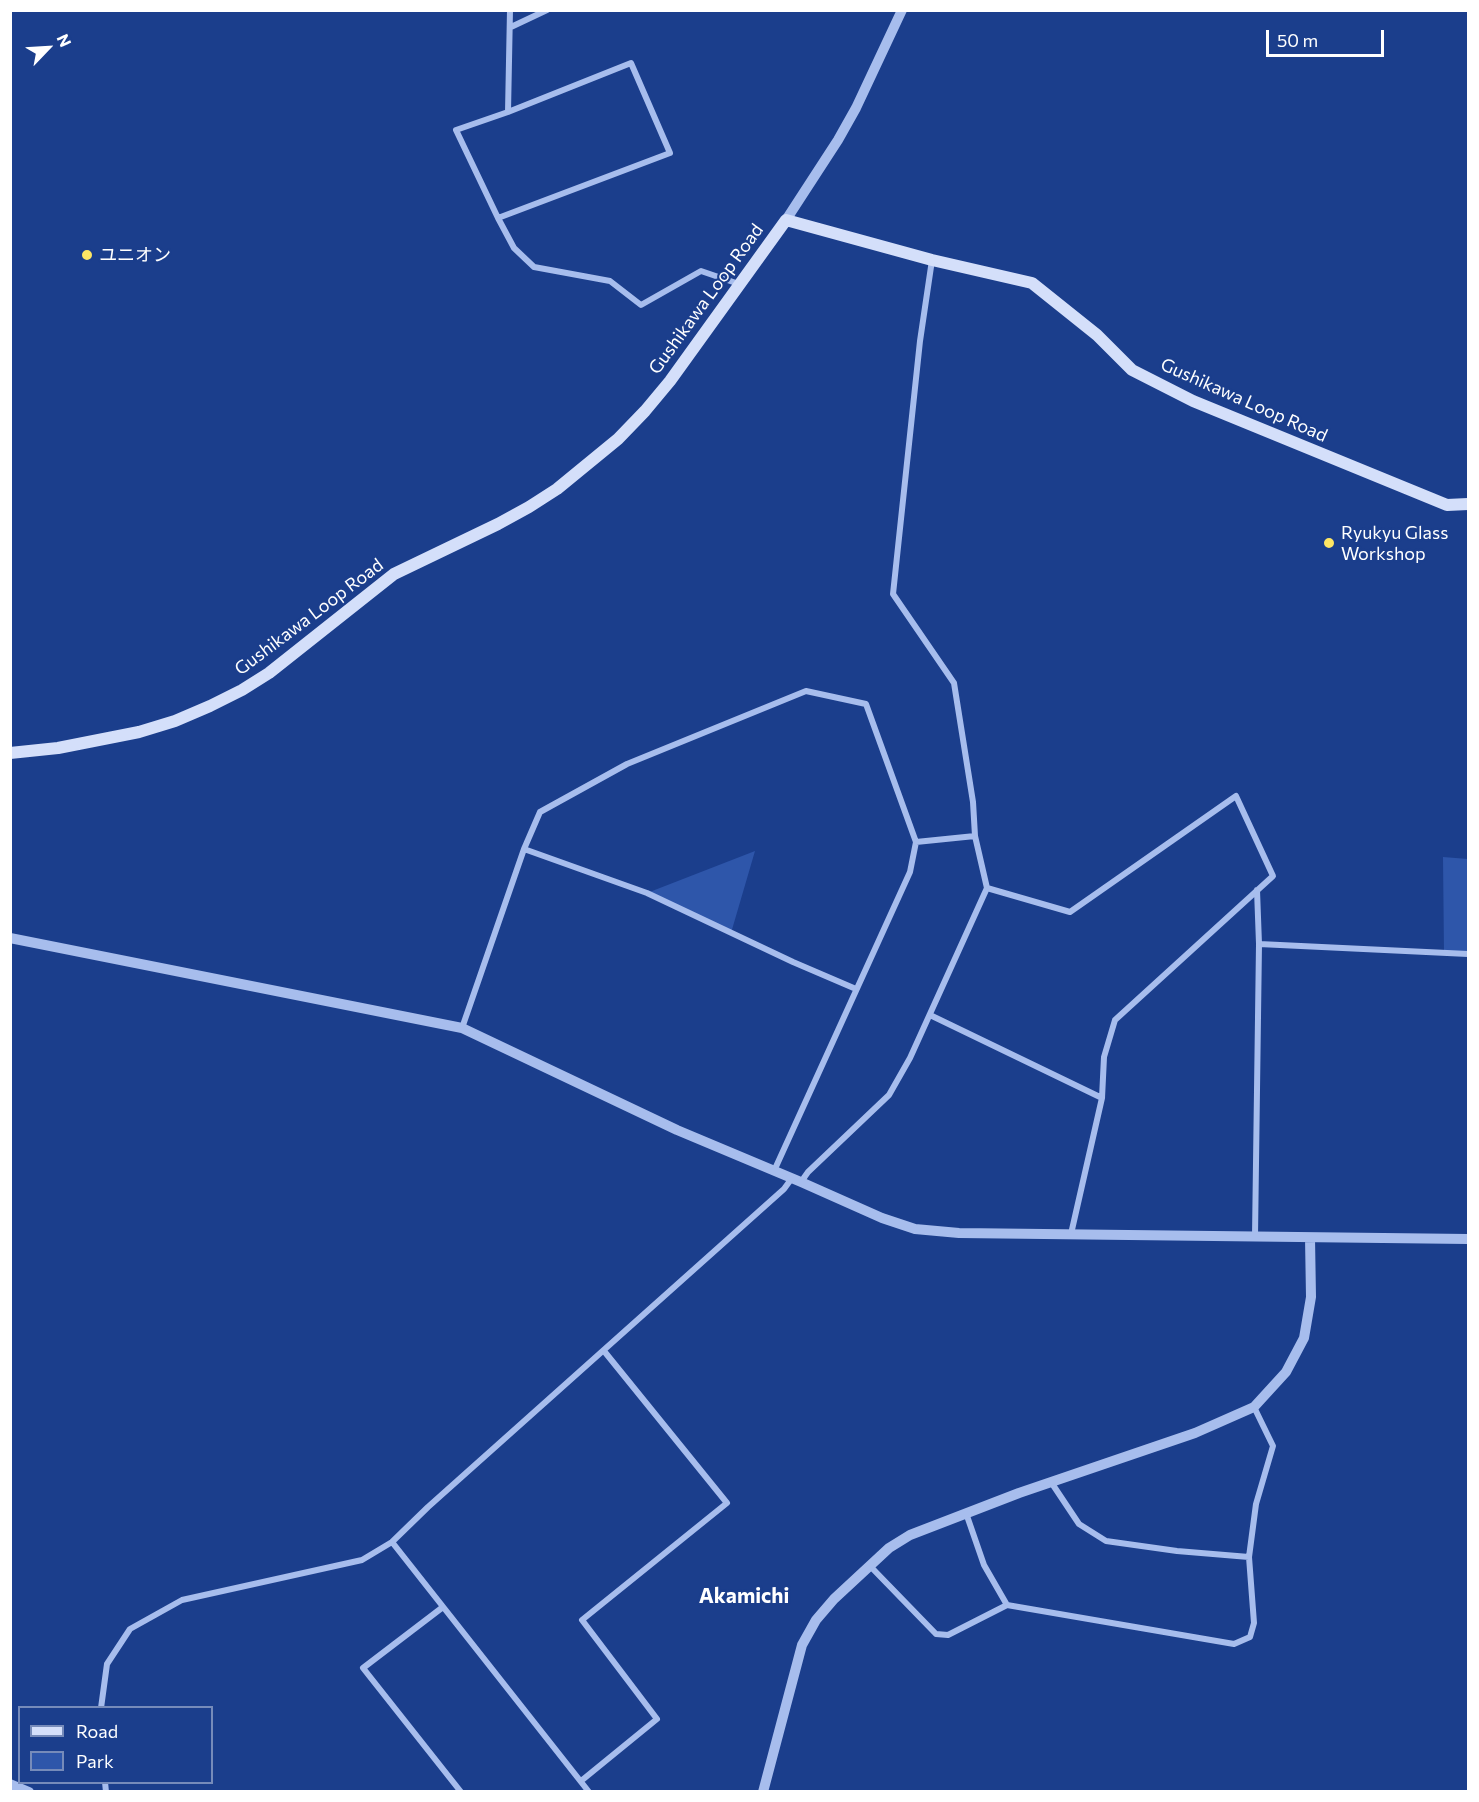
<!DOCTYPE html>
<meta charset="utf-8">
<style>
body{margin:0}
#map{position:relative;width:1479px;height:1802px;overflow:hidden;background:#1b3e8c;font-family:Commissioner,sans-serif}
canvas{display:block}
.frame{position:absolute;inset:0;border:12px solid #fff;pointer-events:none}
.legend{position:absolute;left:18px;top:1706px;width:195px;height:78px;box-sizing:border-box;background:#1b3e8c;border:2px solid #768bba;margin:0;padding:8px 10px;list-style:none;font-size:18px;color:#fff}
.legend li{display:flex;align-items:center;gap:12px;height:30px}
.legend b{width:30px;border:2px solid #768bba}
.north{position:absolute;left:18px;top:18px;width:60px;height:60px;-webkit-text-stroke:4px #1b3e8c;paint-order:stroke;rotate:65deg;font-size:16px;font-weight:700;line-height:24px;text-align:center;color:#fff}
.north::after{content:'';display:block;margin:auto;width:21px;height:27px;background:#fff;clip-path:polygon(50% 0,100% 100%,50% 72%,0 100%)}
.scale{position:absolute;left:1266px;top:30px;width:118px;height:27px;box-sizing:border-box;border:3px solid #fff;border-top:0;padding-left:8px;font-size:18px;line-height:21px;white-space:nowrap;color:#fff;-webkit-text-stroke:4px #1b3e8c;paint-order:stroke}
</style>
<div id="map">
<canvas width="1479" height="1802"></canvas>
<div class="frame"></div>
<ul class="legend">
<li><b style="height:8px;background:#d4dffa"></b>Road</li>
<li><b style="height:16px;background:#2e56aa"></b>Park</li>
</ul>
<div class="north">N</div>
<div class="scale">50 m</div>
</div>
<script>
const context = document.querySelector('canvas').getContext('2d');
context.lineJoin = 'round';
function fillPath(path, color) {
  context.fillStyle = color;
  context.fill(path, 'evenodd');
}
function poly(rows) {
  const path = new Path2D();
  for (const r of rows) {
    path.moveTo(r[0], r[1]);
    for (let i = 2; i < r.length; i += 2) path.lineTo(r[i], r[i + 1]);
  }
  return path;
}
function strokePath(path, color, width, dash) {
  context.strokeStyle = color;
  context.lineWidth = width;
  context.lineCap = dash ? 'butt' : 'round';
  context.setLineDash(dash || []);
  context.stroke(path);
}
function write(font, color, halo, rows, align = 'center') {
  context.font = font + ' Commissioner,"Noto Sans JP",sans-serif';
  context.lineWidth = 4.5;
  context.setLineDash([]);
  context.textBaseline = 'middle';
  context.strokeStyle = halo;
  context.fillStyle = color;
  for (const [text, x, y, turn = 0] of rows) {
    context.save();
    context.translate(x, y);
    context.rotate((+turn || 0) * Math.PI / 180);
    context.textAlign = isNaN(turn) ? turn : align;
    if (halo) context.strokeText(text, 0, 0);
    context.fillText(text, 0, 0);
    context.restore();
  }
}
const green = poly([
 [755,851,731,933,647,893],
 [1443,857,1468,859,1468,954,1444,954]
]);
const minor = poly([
 [511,27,547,10],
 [508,112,510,10],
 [498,218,670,153,631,63,508,112,456,130,498,218,514,248,534,267,610,281,641,305,701,271,739,284],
 [916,842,975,836],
 [524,849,647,893,793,962,856,989],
 [987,888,1070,912,1236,796,1273,876,1115,1020,1104,1057,1102,1098,1071,1234],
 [1259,944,1468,954],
 [930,1015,1102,1098],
 [462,1028,524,849,540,812,627,764,806,691,866,704,916,842,910,872,774,1171],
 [801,1182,808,1172,889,1095,910,1058,987,888,975,836,973,802,954,683,893,594,920,341,932,260],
 [1255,1236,1259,944,1257,890],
 [1051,1482,1079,1524,1106,1541,1177,1551,1249,1557],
 [966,1513,984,1565,1007,1605,1234,1644,1250,1637,1254,1623,1249,1557,1256,1504,1273,1446,1254,1407],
 [392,1542,589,1792],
 [870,1566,936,1634,948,1635,1007,1605],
 [443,1607,363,1668,461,1792],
 [101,1708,107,1664,130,1629,182,1600,362,1560,392,1542,428,1507,784,1189,792,1178],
 [581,1781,657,1719,582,1620,727,1503,604,1351],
 [105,1782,106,1792]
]);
const tertiary = poly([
 [786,220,838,140,856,108,902,10],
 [10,938,462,1028,677,1130,801,1182,882,1218,915,1229,959,1233,1468,1239],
 [10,1784,29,1792],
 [763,1792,802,1645,816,1620,834,1599,889,1548,910,1535,1019,1493,1195,1433,1254,1407,1286,1372,1304,1338,1311,1297,1310,1238]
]);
const secondary = poly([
 [10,753,58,748,139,732,175,721,210,706,242,690,269,673,394,574,498,524,529,507,557,489,618,439,645,411,670,381,786,220,932,260,1032,283,1097,335,1132,370,1193,401,1447,505,1468,504]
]);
const markers = [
 [87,255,6,"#fee664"],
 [1329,543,6,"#fee664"]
];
const poiNames = [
 ["ユニオン",99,255],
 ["Ryukyu Glass",1341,533],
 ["Workshop",1341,554]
];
const streetNames = [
 ["Gushikawa Loop Road",706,299,-54],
 ["Gushikawa Loop Road",1244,400,24],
 ["Gushikawa Loop Road",309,617,-37]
];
const quarterNames = [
 ["Akamichi",744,1596]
];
fillPath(green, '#2e56aa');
strokePath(minor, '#a7bded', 6);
strokePath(tertiary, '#a7bded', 10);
strokePath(secondary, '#d4dffa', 12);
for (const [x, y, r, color] of markers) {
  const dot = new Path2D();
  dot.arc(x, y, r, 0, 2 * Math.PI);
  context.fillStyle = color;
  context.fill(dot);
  strokePath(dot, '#1b3e8c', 2);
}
write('18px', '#fff', '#1b3e8c', poiNames, 'left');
write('18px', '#fff', '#1b3e8c', streetNames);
write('bold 21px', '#fff', '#1b3e8c', quarterNames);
</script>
